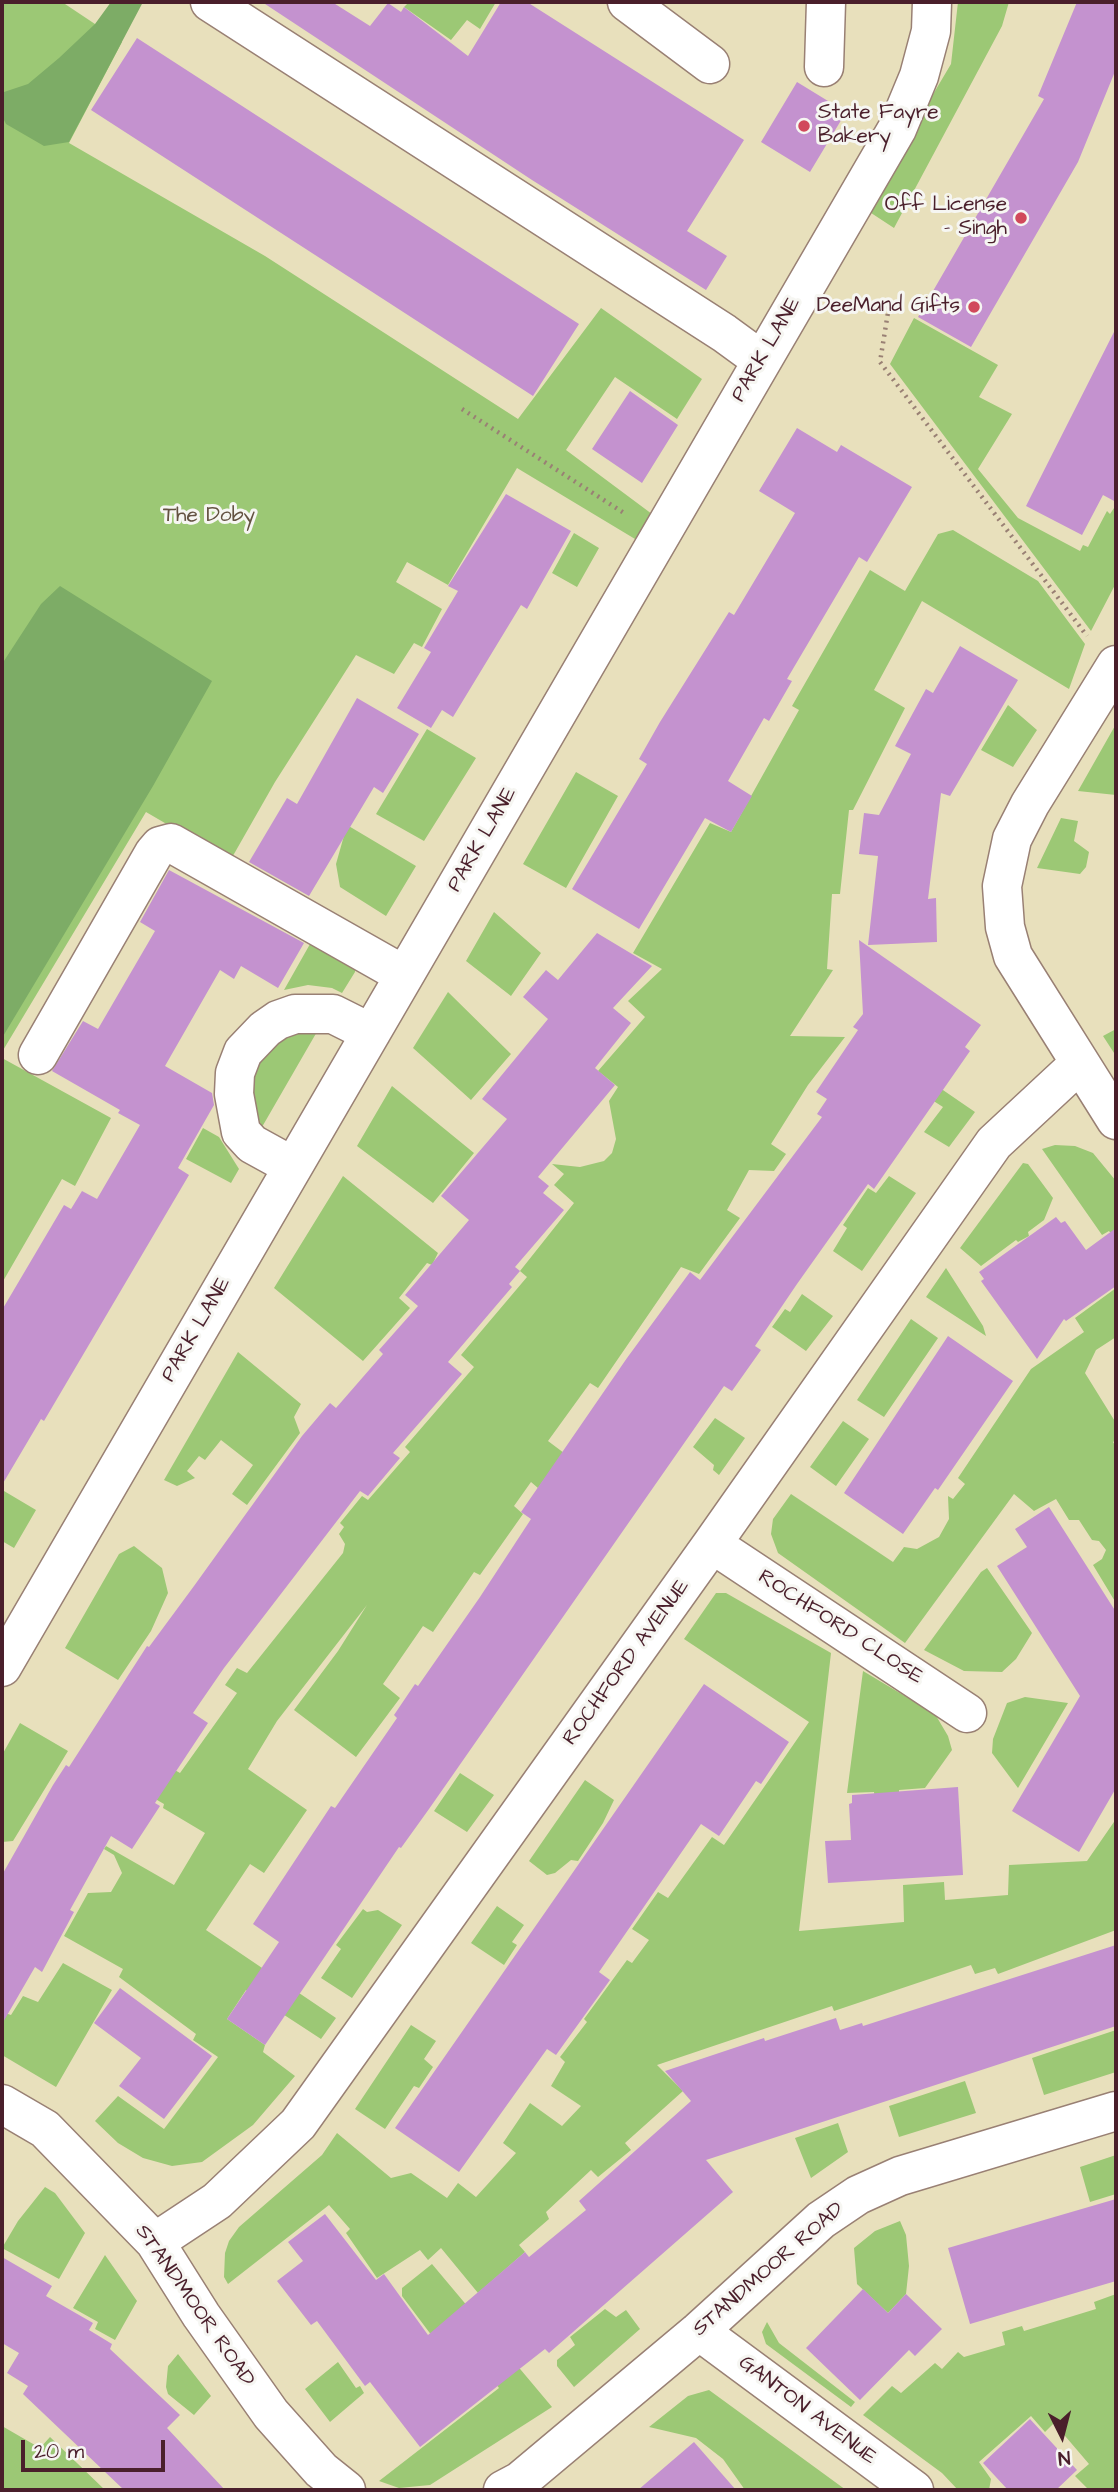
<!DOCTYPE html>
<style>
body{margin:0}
#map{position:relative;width:1118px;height:2492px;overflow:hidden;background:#e8e0bc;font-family:"Architects Daughter",sans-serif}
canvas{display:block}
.frame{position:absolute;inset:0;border:4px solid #4a1f2b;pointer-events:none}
.north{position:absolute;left:1027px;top:2401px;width:70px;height:70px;-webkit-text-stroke:5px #f6f6f2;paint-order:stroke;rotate:174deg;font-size:19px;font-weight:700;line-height:28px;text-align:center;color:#4a1f2b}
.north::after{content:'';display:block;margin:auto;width:24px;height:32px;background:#4a1f2b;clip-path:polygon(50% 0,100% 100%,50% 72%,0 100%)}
.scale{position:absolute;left:21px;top:2440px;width:144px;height:32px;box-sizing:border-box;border:4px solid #4a1f2b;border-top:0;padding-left:9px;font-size:21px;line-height:24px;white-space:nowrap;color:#4a1f2b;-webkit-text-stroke:5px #f6f6f2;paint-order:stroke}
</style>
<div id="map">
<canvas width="1118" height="2492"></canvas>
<div class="frame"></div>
<div class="north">N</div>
<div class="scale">20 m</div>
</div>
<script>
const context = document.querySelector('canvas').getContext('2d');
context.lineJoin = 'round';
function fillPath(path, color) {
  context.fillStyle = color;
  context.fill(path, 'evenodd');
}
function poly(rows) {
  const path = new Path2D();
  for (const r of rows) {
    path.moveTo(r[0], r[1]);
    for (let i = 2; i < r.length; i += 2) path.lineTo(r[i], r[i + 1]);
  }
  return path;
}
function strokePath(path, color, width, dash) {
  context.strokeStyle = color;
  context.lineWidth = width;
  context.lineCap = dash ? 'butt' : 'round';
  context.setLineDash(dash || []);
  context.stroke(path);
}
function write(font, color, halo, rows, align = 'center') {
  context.font = font + ' "Architects Daughter",sans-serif';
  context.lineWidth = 6;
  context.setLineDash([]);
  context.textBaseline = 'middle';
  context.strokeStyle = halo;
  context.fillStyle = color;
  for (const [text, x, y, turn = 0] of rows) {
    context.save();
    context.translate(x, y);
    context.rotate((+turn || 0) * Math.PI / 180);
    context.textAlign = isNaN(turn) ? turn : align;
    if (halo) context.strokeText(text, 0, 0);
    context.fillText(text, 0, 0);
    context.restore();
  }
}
const green = poly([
 [2,2,46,2,50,4,62,2,122,42,69,143,265,256,518,419,601,308,702,379,677,419,615,377,566,450,660,520,645,545,517,468,448,585,407,562,396,582,442,609,422,647,414,643,394,674,356,655,275,782,230,861,146,812,2,1052],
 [409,2,496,2,480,29,467,20,451,40,404,7],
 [958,2,1009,2,1002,26,894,228,865,209,951,64],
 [914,318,998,365,979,397,1012,414,978,469,1018,518,1080,551,1083,545,1088,547,1107,511,1110,514,1116,505,1116,583,1091,631,890,364],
 [953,530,1038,581,1085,644,1069,689,922,601,874,690,905,708,853,810,849,810,840,894,832,894,827,969,833,970,790,1036,845,1037,808,1085,771,1144,786,1154,774,1171,749,1170,727,1210,740,1218,699,1274,681,1267,598,1388,590,1383,548,1441,564,1453,538,1488,531,1482,514,1506,523,1514,480,1575,474,1572,433,1632,423,1626,383,1684,400,1698,356,1757,294,1710,338,1651,367,1605,277,1721,248,1769,307,1810,264,1873,250,1864,206,1930,336,2018,321,2039,246,1990,227,2019,265,2045,263,2052,295,2076,253,2125,202,2162,172,2166,143,2158,118,2143,95,2121,118,2096,164,2129,218,2057,193,2040,196,2034,119,1977,123,1969,64,1936,88,1893,111,1892,122,1873,114,1855,104,1849,106,1846,174,1885,205,1833,163,1808,164,1804,145,1793,164,1764,180,1773,237,1693,225,1685,237,1668,247,1673,343,1553,345,1544,339,1534,344,1527,340,1523,362,1496,368,1500,410,1452,405,1447,474,1367,461,1355,527,1277,520,1271,574,1203,554,1185,564,1174,552,1164,580,1167,604,1161,612,1153,616,1139,609,1101,618,1087,598,1071,645,1017,628,1001,662,969,633,953,710,823,731,832,799,710,792,706,870,570,905,591,938,534],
 [574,533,599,548,577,587,552,573],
 [1008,705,1037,730,1013,767,981,750],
 [1116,724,1116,795,1078,791],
 [427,729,476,758,424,841,376,814],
 [576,772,618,796,566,888,523,864],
 [1061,818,1078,821,1074,841,1089,852,1086,867,1080,874,1037,868],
 [347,825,416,866,386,916,340,887,336,864],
 [494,912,541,953,511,996,466,961],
 [314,937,355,966,355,972,342,993,332,988,308,985,284,990],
 [448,992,511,1054,471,1100,413,1048],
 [1116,1029,1116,1056,1103,1036],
 [302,1030,318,1030,262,1127,252,1104,252,1083,259,1056,286,1036],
 [2,1058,111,1118,75,1186,62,1179,2,1283],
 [392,1086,474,1153,433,1203,357,1146],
 [940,1088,975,1112,949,1147,924,1132,943,1107,932,1100],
 [203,1128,219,1137,239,1169,231,1183,186,1159],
 [1055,1145,1075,1146,1093,1153,1116,1181,1116,1240,1109,1231,1102,1235,1042,1149],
 [1023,1163,1028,1164,1053,1198,1044,1220,1028,1232,1029,1236,1018,1242,1016,1240,981,1266,960,1248],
 [343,1176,438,1253,432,1265,427,1263,399,1298,410,1308,363,1361,274,1288],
 [889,1176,916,1193,862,1271,833,1251,847,1228,843,1225,868,1188,876,1193],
 [946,1268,983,1326,986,1336,926,1297],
 [1116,1288,1116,1337,1096,1350,1085,1373,1116,1423,1116,1440,1113,1442,1116,1447,1116,1603,1093,1565,1102,1559,1106,1550,1099,1541,1092,1540,1079,1520,1069,1520,1056,1499,1034,1511,1014,1494,905,1643,778,1553,771,1534,773,1519,791,1494,893,1562,904,1547,917,1549,939,1537,949,1519,948,1496,953,1499,965,1484,958,1478,1031,1369,1084,1332,1075,1318],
 [802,1294,833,1316,806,1351,772,1327,785,1309,790,1312],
 [911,1319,938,1338,884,1417,857,1400],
 [238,1352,301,1404,294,1417,300,1433,247,1505,232,1494,253,1465,221,1440,205,1460,199,1456,187,1471,195,1478,177,1486,164,1480],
 [715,1418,745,1438,719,1475,713,1470,714,1465,693,1447],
 [843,1421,869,1439,836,1486,810,1467],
 [4,1491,36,1510,14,1548,2,1541],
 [134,1546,162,1568,168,1593,151,1631,118,1680,65,1648,119,1554],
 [987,1568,1032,1633,1016,1659,1002,1672,964,1671,924,1650,981,1572],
 [716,1593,726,1593,831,1653,799,1931,904,1922,903,1885,944,1882,945,1900,1008,1895,1009,1865,1087,1861,1116,1819,1116,1930,998,1974,995,1968,975,1974,971,1965,834,2011,832,2006,657,2065,683,2091,625,2143,631,2150,598,2177,591,2170,546,2212,549,2219,519,2245,525,2252,478,2293,441,2248,428,2260,420,2250,377,2278,346,2233,350,2229,329,2205,228,2284,224,2277,225,2253,229,2241,239,2227,322,2155,337,2133,391,2178,411,2173,447,2198,458,2183,476,2197,516,2153,503,2143,530,2103,562,2126,581,2106,551,2086,565,2062,560,2057,587,2022,584,2019,627,1960,632,1963,649,1940,632,1929,658,1892,668,1898,712,1837,724,1845,809,1722,684,1639],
 [863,1671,935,1714,948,1736,952,1750,925,1788,899,1790,899,1799,875,1800,874,1792,847,1793],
 [1025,1697,1068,1703,1018,1788,992,1753,993,1739,1007,1703],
 [20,1723,68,1751,13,1841,2,1842,2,1755],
 [460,1773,494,1795,467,1832,434,1811],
 [585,1780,614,1800,603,1823,578,1861,571,1860,555,1873,547,1875,529,1861],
 [497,1906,524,1925,512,1942,517,1945,504,1965,471,1943],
 [363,1909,367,1912,378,1910,402,1925,352,1998,321,1978,341,1949,336,1945],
 [63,1963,112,1990,56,2087,2,2055,2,2012,11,2015,23,1996,38,2002],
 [411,2025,436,2041,424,2059,433,2067,419,2088,414,2086,385,2129,355,2109],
 [1116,2030,1116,2072,1044,2095,1032,2058],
 [965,2081,976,2113,899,2137,889,2106],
 [838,2123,848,2152,811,2178,795,2138],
 [1116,2155,1116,2194,1090,2202,1080,2167],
 [45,2187,55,2193,85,2233,59,2279,2,2248,18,2221],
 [900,2221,906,2235,909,2266,906,2294,888,2313,857,2284,854,2248,875,2231],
 [105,2255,137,2301,115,2340,95,2329,98,2322,73,2308],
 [432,2264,552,2407,430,2485,399,2488,379,2481,499,2388,449,2324,432,2336,402,2296,402,2288],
 [1116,2294,1116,2490,1089,2490,1075,2476,1089,2464,1054,2423,1045,2432,1031,2416,979,2462,991,2479,989,2490,958,2490,942,2473,863,2415,892,2386,901,2393,935,2363,942,2369,958,2352,964,2357,1005,2345,1002,2332,1022,2326,1024,2331,1096,2309,1094,2302],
 [605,2309,616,2317,626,2310,640,2329,574,2387,557,2366,557,2360,575,2345,570,2337],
 [767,2322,779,2343,855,2402,851,2407,766,2344,762,2332],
 [178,2354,211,2396,194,2415,168,2394,166,2387,168,2366],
 [338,2362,356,2388,360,2386,364,2393,330,2422,305,2389],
 [709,2390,846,2490,745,2490,723,2459,696,2438,649,2427,688,2396],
 [2,2426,40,2448,50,2437,105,2490,2,2490]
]);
const forest = poly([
 [111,2,143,2,69,142,44,146,6,124,2,116,4,92,28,84,59,58,95,24],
 [60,586,212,681,153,786,2,1038,2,664,41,604]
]);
const building = poly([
 [262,2,332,2,370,26,388,3,401,12,404,7,468,56,501,2,527,2,744,140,687,231,727,256,706,290,532,180],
 [1077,2,1116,2,1116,69,1078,162,971,347,918,317,1044,99,1038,96],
 [137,38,579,324,533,396,91,110],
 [797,82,846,112,810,172,761,142],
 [1116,328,1116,502,1103,495,1082,535,1026,506],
 [630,391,678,425,642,483,592,449],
 [797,428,837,452,841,445,912,487,867,562,859,557,787,679,792,681,769,721,764,718,728,781,752,796,731,832,705,818,639,929,572,889,647,764,639,759,660,722,729,612,734,615,795,513,759,491],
 [506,494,571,531,527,609,521,605,453,717,442,710,431,728,397,708,431,652,424,648,458,591,448,586],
 [960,646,1018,680,950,796,941,793,928,899,936,898,937,942,868,945,878,856,859,854,864,813,879,815,911,754,895,746,926,689,933,693],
 [357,698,419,734,383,793,374,787,309,896,249,862,287,798,297,804],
 [169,870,304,943,278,988,241,966,234,979,220,970,165,1066,212,1093,214,1105,178,1168,189,1175,44,1421,41,1419,2,1485,2,1310,64,1205,71,1209,82,1191,97,1199,140,1125,118,1113,120,1110,52,1071,83,1021,98,1029,155,931,140,922],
 [597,933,652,966,613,1008,631,1023,595,1068,615,1085,538,1177,549,1186,543,1193,564,1210,515,1267,520,1271,509,1284,512,1287,448,1362,462,1374,393,1453,400,1458,368,1496,360,1491,224,1668,193,1713,208,1723,155,1803,160,1806,132,1849,111,1836,70,1910,74,1912,42,1972,35,1967,2,2024,2,1875,53,1785,66,1765,69,1767,147,1646,149,1647,194,1586,302,1436,330,1403,336,1408,383,1354,379,1350,418,1306,405,1295,469,1220,441,1196,507,1119,482,1099,548,1019,523,997,546,970,558,980],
 [859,940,981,1025,965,1047,970,1051,874,1189,868,1184,797,1284,755,1346,761,1350,732,1391,724,1386,429,1809,401,1848,399,1847,265,2045,227,2019,279,1942,253,1924,331,1806,335,1808,397,1718,394,1715,415,1684,418,1686,480,1597,531,1519,521,1512,627,1358,690,1272,700,1280,822,1117,817,1114,827,1099,816,1092,858,1030,853,1027,863,1014],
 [1056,1217,1061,1223,1065,1221,1086,1250,1116,1228,1116,1286,1066,1321,1064,1319,1037,1359,981,1281,984,1279,979,1272],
 [948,1336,1013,1381,938,1490,935,1488,903,1534,844,1493],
 [1049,1507,1116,1612,1116,1788,1079,1852,1012,1811,1080,1696,997,1566,1027,1547,1015,1529],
 [704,1684,789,1742,761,1784,756,1781,719,1836,701,1824,599,1972,610,1980,556,2055,547,2049,459,2172,395,2128],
 [958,1787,963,1875,828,1883,825,1841,851,1840,849,1804,852,1803,852,1795],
 [1116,1945,1116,2026,706,2160,733,2192,549,2353,545,2349,420,2447,370,2382,365,2386,317,2321,311,2325,277,2281,303,2261,288,2242,325,2214,376,2280,384,2274,428,2335,525,2252,529,2257,586,2210,579,2201,691,2101,665,2071,764,2038,765,2041,836,2018,840,2030,862,2023,863,2026],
 [120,1988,212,2056,164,2119,119,2086,141,2058,94,2023],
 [1116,2199,1116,2281,970,2324,948,2248],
 [2,2257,52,2286,46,2296,93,2323,89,2330,112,2344,110,2349,180,2415,167,2428,225,2490,124,2490,23,2394,28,2386,7,2373,19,2353,2,2343],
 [863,2289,888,2313,906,2294,942,2329,915,2356,909,2350,860,2400,806,2348],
 [1030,2419,1077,2470,1056,2490,1008,2490,983,2463],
 [694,2442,736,2490,638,2490]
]);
const path = poly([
 [890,300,880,362,1087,636],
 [462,409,624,513]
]);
const minor = poly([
 [210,2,724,333,761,360],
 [627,2,710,64],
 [824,67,826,2],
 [1116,665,1030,804,1012,839,1002,886,1005,927,1013,956,1116,1120],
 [38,1055,154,853,160,846,171,843,404,975],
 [292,1166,252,1144,241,1132,234,1094,235,1073,243,1052,265,1029,278,1020,295,1014,333,1014,371,1033],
 [712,1544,967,1713],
 [2,1667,897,129,919,76,931,31,932,2],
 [2,2104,45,2129,155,2242,201,2315,271,2414,321,2470,346,2490],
 [155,2242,217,2201,298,2124,712,1544,994,1143,1079,1064],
 [699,2331,914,2490],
 [503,2490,520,2481,699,2331,821,2220,858,2195,900,2176,1116,2111]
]);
const markers = [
 [804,126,7,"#d1495b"],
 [1021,218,7,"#d1495b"],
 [974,307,7,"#d1495b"]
];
const poiNames = [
 ["State Fayre",818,114,"left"],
 ["Bakery",818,138,"left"],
 ["Off License",1007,206],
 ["- Singh",1007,230],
 ["DeeMand Gifts",960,307]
];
const streetNames = [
 ["PARK LANE",767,350,-60],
 ["PARK LANE",483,840,-60],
 ["PARK LANE",197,1330,-60],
 ["ROCHFORD CLOSE",840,1628,33],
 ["ROCHFORD AVENUE",627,1663,-54],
 ["STANDMOOR ROAD",769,2270,-41],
 ["STANDMOOR ROAD",194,2306,55],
 ["GANTON AVENUE",807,2411,37]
];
const parkNames = [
 ["The Doby",209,517]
];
fillPath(green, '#9cc875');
fillPath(forest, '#7dac66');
fillPath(building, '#c492cf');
strokePath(minor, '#998074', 41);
strokePath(path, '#998074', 4.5, [2, 5]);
strokePath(minor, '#fff', 38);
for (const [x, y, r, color] of markers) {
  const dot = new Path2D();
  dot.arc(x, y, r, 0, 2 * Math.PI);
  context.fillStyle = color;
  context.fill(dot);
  strokePath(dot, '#f6f6f2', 2.5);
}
write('21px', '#4a1f2b', '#f6f6f2', poiNames, 'right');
write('21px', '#4a1f2b', '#f6f6f2', streetNames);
write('21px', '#635241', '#f6f6f2', parkNames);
</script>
